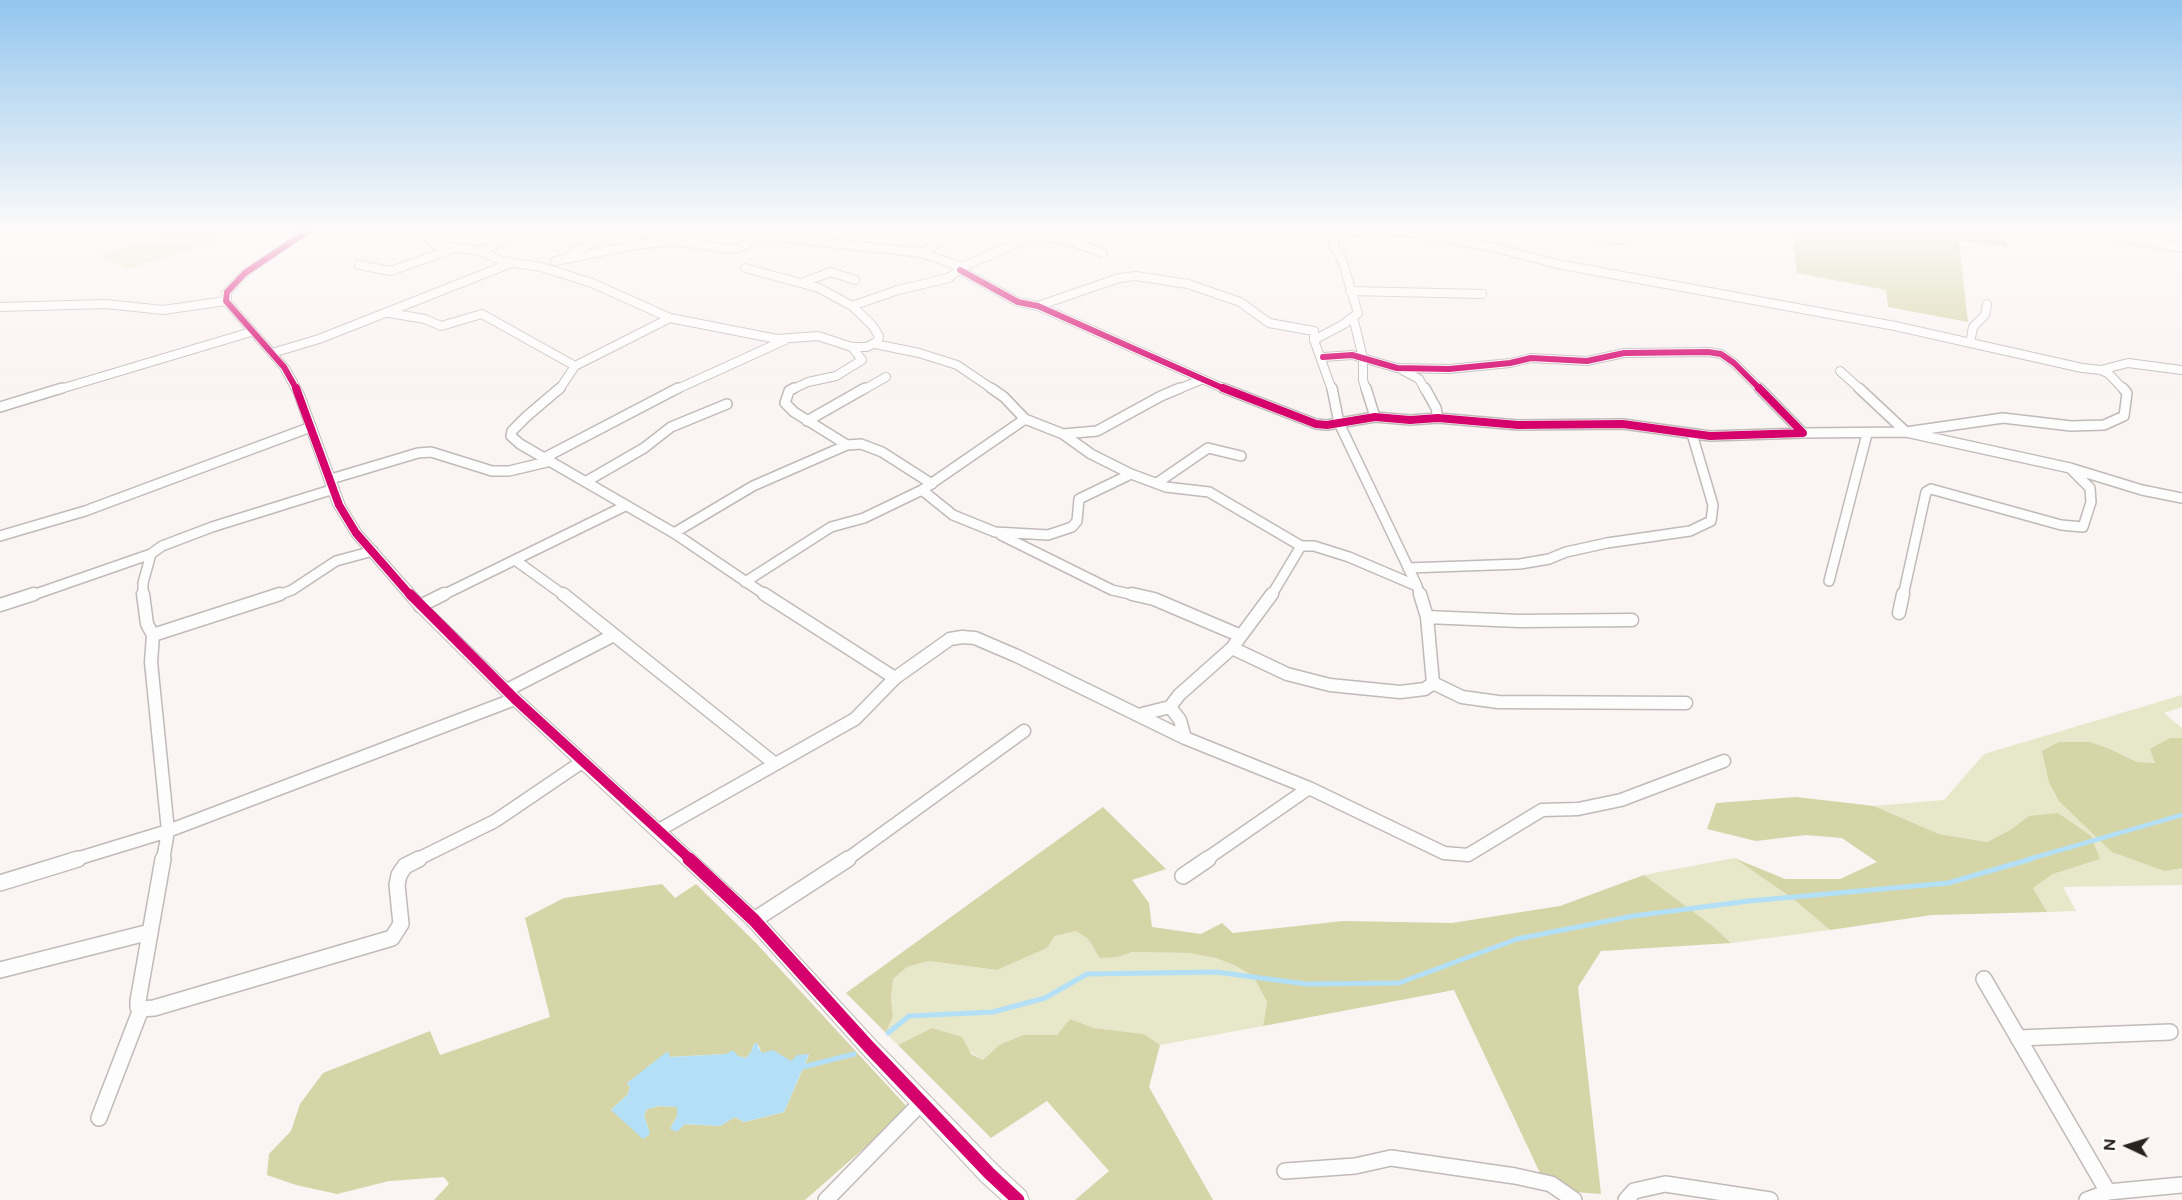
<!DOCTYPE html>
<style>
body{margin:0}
#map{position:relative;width:2182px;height:1200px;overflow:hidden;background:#faf4f2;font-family:Figtree,sans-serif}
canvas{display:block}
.north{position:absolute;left:2098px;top:1116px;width:60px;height:60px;-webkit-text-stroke:4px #fff;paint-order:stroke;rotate:274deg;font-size:16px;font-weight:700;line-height:24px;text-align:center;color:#29221f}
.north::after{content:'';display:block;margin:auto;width:21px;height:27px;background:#29221f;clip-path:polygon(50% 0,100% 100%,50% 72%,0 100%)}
</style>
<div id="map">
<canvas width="2182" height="1200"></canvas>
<div class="north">N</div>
</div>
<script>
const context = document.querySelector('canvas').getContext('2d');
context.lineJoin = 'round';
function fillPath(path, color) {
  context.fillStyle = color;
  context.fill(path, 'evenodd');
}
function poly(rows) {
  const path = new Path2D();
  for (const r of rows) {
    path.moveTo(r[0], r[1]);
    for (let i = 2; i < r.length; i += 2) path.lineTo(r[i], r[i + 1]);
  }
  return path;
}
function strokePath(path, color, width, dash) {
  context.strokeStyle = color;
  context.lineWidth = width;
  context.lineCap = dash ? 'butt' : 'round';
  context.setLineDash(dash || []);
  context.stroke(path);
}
const green = poly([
 [185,229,198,229,223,239,128,269,98,256],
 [2182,695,2182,707,2164,713,2182,728,2182,738,2170,738,2155,763,2137,762,2112,750,2165,871,2182,868,2182,885,2063,887,2076,911,2047,912,2033,888,2053,874,2100,859,2029,816,2010,830,1987,842,1939,834,1874,806,1944,800,1984,754],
 [1734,858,1792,898,1830,930,1731,943,1714,927,1644,875],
 [1076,931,1088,939,1094,949,1118,957,1132,952,1188,953,1216,958,1236,966,1253,976,1267,1002,1263,1026,1160,1045,1144,1034,1094,1028,1070,1019,1057,1036,1023,1035,999,1045,983,1060,932,1028,898,1045,886,1033,893,1016,891,998,893,979,907,967,929,961,997,970,1047,948,1055,936]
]);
const forest = poly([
 [1796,229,1998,229,2009,247,1959,241,1968,322,1888,307,1886,290,1797,273,1793,246],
 [2170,738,2182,738,2182,868,2165,871,2112,852,2059,801,2049,782,2042,751,2059,742,2090,742,2112,750,2137,762,2155,763,2150,749],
 [1796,797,1874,806,1939,834,1987,842,2010,830,2029,816,2058,813,2091,836,2100,859,2053,874,2033,888,2047,912,1932,915,1830,930,1792,898,1734,858,1785,879,1840,879,1877,862,1842,838,1806,835,1756,841,1707,829,1716,803],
 [1103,807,1166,869,1132,880,1149,903,1152,927,1201,934,1222,923,1233,933,1343,921,1452,923,1560,906,1644,875,1714,927,1731,943,1601,951,1578,987,1601,1194,1548,1190,1454,990,1263,1026,1267,1002,1253,976,1236,966,1216,958,1188,953,1132,952,1118,957,1100,958,1088,939,1076,931,1055,936,1047,948,997,970,929,961,907,967,893,979,891,998,893,1016,886,1033,846,993],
 [662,884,675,898,696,884,756,943,909,1109,805,1200,434,1200,449,1184,444,1177,389,1181,337,1194,296,1185,267,1175,269,1154,291,1131,300,1104,323,1073,430,1031,440,1055,550,1017,525,918,564,898],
 [754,1044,758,1044,762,1054,773,1051,792,1062,797,1055,809,1055,784,1112,744,1122,735,1117,720,1126,684,1124,670,1129,677,1116,677,1107,660,1106,647,1109,644,1115,650,1134,611,1110,628,1094,630,1087,627,1083,668,1052,669,1057,726,1054,746,1058,751,1052],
 [1070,1019,1094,1028,1144,1034,1160,1045,1149,1087,1213,1200,1075,1200,1109,1171,1047,1101,991,1138,898,1045,932,1028,962,1037,971,1054,983,1060,999,1045,1023,1035,1057,1035]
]);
const water = poly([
 [758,1043,758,1047,762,1053,773,1050,791,1061,797,1055,809,1054,784,1112,744,1122,735,1117,720,1126,685,1124,677,1132,670,1129,677,1116,677,1107,659,1106,647,1109,644,1115,650,1134,643,1139,611,1110,628,1094,630,1087,627,1083,668,1051,670,1057,726,1054,733,1050,738,1056,746,1058,751,1052,754,1044]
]);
const streamFar1 = poly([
 [2026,860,2182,815]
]);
const stream = poly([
 [888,1033,909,1016,993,1012,1045,998,1087,974,1216,972,1306,984,1399,983,1517,939,1633,916,1749,901,1948,883,2031,859],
 [799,1068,854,1054]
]);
const streetFar3 = poly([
 [442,229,436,232,430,240,435,245,482,251],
 [527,229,482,251,501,261,541,267,592,283,670,318,777,339,818,336,852,347,867,347,878,341,879,336,872,325,852,306,819,288,745,268],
 [627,229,677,241,729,249,739,248,761,236,796,239,809,229],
 [950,229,937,243,922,253,962,267],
 [1316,229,1337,232],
 [1554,229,1614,240,1624,240,1635,229],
 [2078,229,2182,248],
 [2181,229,2182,235],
 [1031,235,1071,241,1103,253],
 [1448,235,1474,229],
 [796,239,922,253],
 [572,253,618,229],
 [555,261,641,244,668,242],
 [359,265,391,271,452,249],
 [960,270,1018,302,1038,306,1227,390],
 [801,283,831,272,855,280],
 [1350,291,1482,294],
 [852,306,898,290,949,278,962,267,1027,239,1033,229],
 [1038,306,1119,278,1136,276,1188,284,1240,302,1269,323,1314,331,1314,340,1332,390],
 [0,307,106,304,163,310,226,301],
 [389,313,425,319,441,326,482,314,575,366],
 [1353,317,1363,358,1363,380,1366,390],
 [1314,340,1344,324,1358,313,1342,260,1334,246,1333,233,1347,231,1408,232,1492,247,1557,264,1895,326,2082,368,2101,370,2128,363,2182,370],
 [1970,343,1973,327,1985,315,1987,304],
 [875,344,919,353,957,365,994,390],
 [272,353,319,339,509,264],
 [1323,357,1352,355,1397,368,1449,369,1510,363,1531,358,1587,361,1624,353,1708,352,1721,354,1734,363,1761,390],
 [1402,370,1419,379,1425,390],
 [2101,370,2109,374,2124,390],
 [1840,371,1861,390],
 [57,390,251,332],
 [559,390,575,366,670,318],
 [675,390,785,340],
 [791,390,808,382,836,376,862,360,852,347],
 [863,390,886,377],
 [1176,390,1201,380]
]);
const streetFar2 = poly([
 [560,388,527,416,512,431,511,436,520,444,674,533,767,596],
 [794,388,789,391,785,403,794,412,847,445],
 [991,388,1004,397,1025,419,1063,434,1097,431,1161,396,1180,388],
 [1223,388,1316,424,1327,425,1375,417,1410,420,1438,418,1518,425,1623,424,1710,436,1803,433,1759,388],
 [1332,388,1339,423,1417,586],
 [1366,388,1375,417],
 [1425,388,1436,408,1438,418],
 [1859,388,1906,432,2070,468,2142,490,2182,498],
 [0,407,62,388],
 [807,421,865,388],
 [1803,433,1906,432,2003,418,2071,426,2104,425,2124,416,2127,393,2123,388],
 [1063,434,1091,454,1131,474],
 [544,458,678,388],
 [331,479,418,453,431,452,492,471,509,471,551,461],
 [587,481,644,448,671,427,727,404],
 [1157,483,1208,448,1241,456],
 [922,490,953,515,995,532,1048,535,1072,527,1077,521,1079,499,1131,474,1166,487,1209,492,1301,546,1314,546,1349,557,1417,586,1420,596],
 [674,533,753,486,847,445,861,444,882,452,932,484],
 [1001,535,1112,590,1139,596],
 [0,536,85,511,311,427],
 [515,560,565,596],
 [1408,568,1520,564,1549,559,1566,552,1607,543,1690,531,1711,521,1713,505,1692,434],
 [1829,581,1867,434],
 [745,582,831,527,864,518,922,490,1025,419],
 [30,596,151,554,162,546,212,527,334,489],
 [143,596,143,583,151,554],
 [276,596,292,590,336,561,373,551],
 [441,596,625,506],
 [1271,596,1301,546],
 [1903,596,1926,492,1931,489,2061,525,2083,527,2091,502,2090,488,2070,468]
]);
const streetFar1 = poly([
 [143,594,147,624,153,635,151,662,168,831,163,860],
 [563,594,774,763],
 [764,594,895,678],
 [1132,594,1154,599,1241,636],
 [0,605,34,594],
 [420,606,444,594],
 [1899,613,1903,594],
 [1427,617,1519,621,1632,620],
 [153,635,280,594],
 [1232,648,1287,674,1330,685,1400,692,1425,689,1433,683,1427,617,1420,594],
 [1433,683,1462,697,1498,702,1686,703],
 [507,690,614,635],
 [1170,707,1180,720,1185,738],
 [1138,715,1170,707,1179,695,1232,648,1272,594],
 [659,830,855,719,895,678,950,639,962,637,975,638,1017,656,1185,738,1309,788,1444,853,1468,855,1542,810,1578,809,1621,800,1724,761],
 [73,860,168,831,515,699],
 [416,860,495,821,582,762],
 [846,860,1024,731],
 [1205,860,1309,788]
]);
const street = poly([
 [163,859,138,1001,138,1007,141,1009,154,1008,392,938,401,924,397,885,399,875,405,866,419,859],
 [1183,876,1208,859],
 [0,883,78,859],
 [754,920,848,859],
 [0,970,150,932],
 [1984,979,2108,1192],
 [2018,1038,2170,1032],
 [99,1118,141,1009],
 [1285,1171,1355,1166,1391,1158,1515,1176,1551,1184,1574,1200],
 [826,1200,921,1103],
 [1626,1200,1634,1191,1665,1184,1770,1200],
 [2087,1200,2108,1192,2182,1185]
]);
const secondary = poly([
 [305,229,315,229,248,275,231,293,231,301,289,367,304,394,345,505,361,531,425,603,520,695,760,915,876,1041,997,1165,1026,1192,1029,1200,1002,1200,981,1181,862,1053,748,925,510,703,415,609,352,536,333,505,294,394,280,368,221,301,222,292,242,271,305,229]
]);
const cyclewayFar3 = poly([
 [960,270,1018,302,1038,306,1227,390],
 [1323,357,1352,355,1397,368,1449,369,1510,363,1531,358,1587,361,1624,353,1708,352,1721,354,1734,363,1761,390],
 [297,390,284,367,226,301,227,292,245,273,311,229]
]);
const cyclewayFar2 = poly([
 [296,388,339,505,356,533,411,596],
 [1223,388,1316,424,1327,425,1375,417,1410,420,1438,418,1518,425,1623,424,1710,436,1803,433,1759,388]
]);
const cyclewayFar1 = poly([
 [410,594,515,699,691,860]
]);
const cycleway = poly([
 [689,859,754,920,869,1047,989,1173,1018,1200]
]);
fillPath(green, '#e7e7ca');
fillPath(forest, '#d5d5a8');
fillPath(water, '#b3e0f7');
strokePath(streamFar1, '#b3e0f7', 4.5);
strokePath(stream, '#b3e0f7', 5);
strokePath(streetFar3, '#c0bab8', 10);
strokePath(streetFar2, '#c0bab8', 12);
strokePath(streetFar1, '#c0bab8', 15);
strokePath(street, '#c0bab8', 18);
strokePath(secondary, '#c0bab8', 2);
strokePath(streetFar3, '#fefdfd', 8);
strokePath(streetFar2, '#fefdfd', 9);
strokePath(streetFar1, '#fefdfd', 12);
strokePath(street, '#fefdfd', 15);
fillPath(secondary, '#fefdfd');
strokePath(cyclewayFar3, '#d6006c', 6);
strokePath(cyclewayFar2, '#d6006c', 8);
strokePath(cyclewayFar1, '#d6006c', 10);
strokePath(cycleway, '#d6006c', 13);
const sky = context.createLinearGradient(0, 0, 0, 397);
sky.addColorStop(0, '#93c6ee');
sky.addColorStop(0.58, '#fdfaf9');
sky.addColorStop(1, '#fdfaf900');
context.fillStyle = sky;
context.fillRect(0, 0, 2182, 397);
</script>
